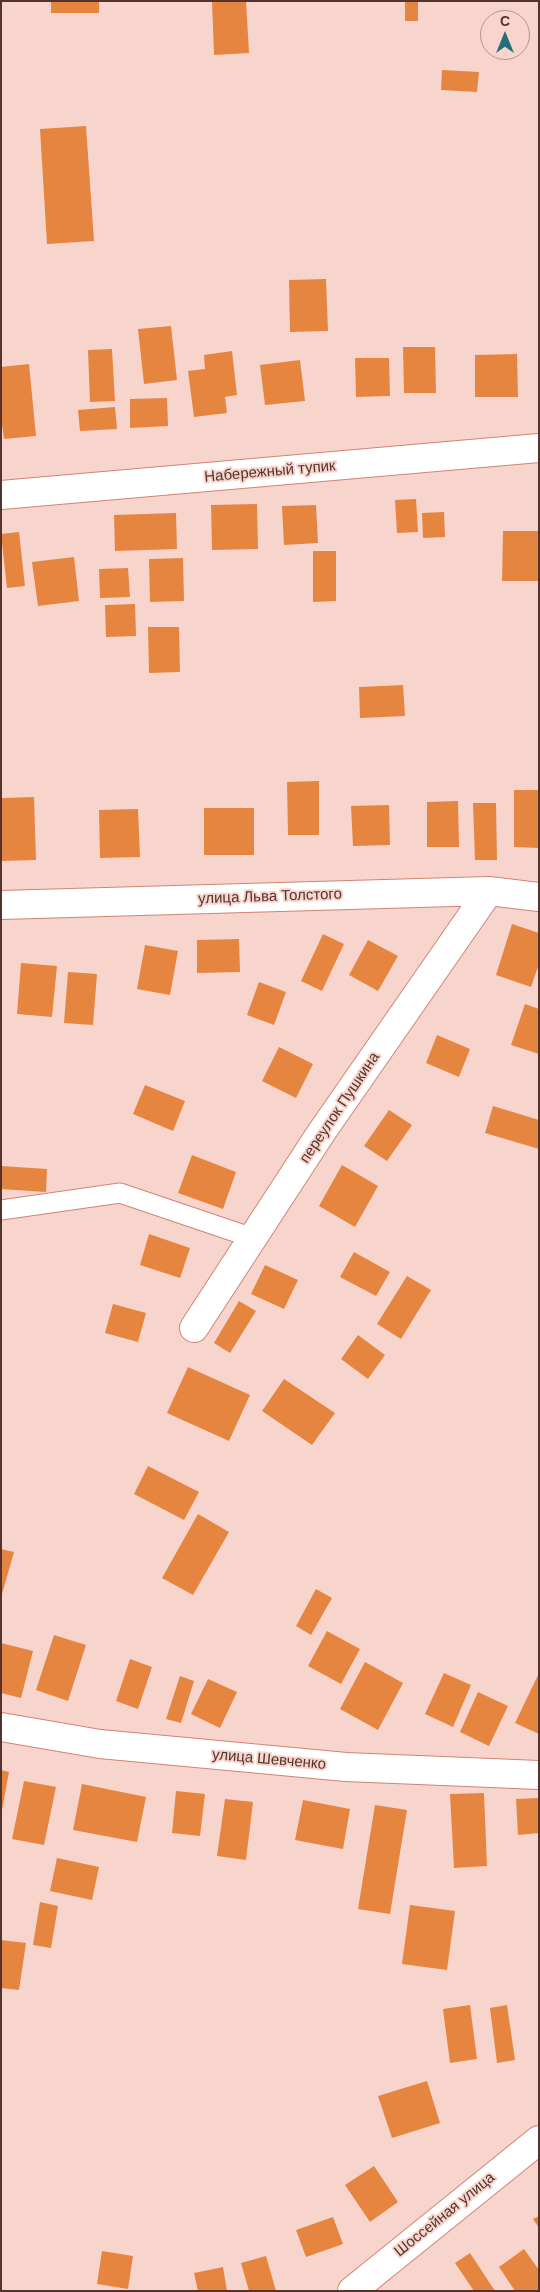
<!DOCTYPE html>
<meta charset="utf-8">
<style>
body{margin:0}
#map{position:relative;width:540px;height:2292px;overflow:hidden;background:#f7d5cd;font-family:"DM Sans",sans-serif}
canvas{display:block}
.frame{position:absolute;inset:0;border:2px solid #53332b;pointer-events:none}
.north{position:absolute;left:480px;top:10px;width:50px;height:50px;box-sizing:border-box;background:#f7d5cd;border:1px solid #b5948c;border-radius:50%;rotate:0deg;font-size:14px;font-weight:700;line-height:20px;text-align:center;color:#53332b}
.north::after{content:'';display:block;margin:auto;width:18px;height:22px;background:#276e7c;clip-path:polygon(50% 0,100% 100%,50% 72%,0 100%)}
</style>
<div id="map">
<canvas width="540" height="2292"></canvas>
<div class="frame"></div>
<div class="north">С</div>
</div>
<script>
const context = document.querySelector('canvas').getContext('2d');
context.lineJoin = 'round';
function fillPath(path, color) {
  context.fillStyle = color;
  context.fill(path, 'evenodd');
}
function poly(rows) {
  const path = new Path2D();
  for (const r of rows) {
    path.moveTo(r[0], r[1]);
    for (let i = 2; i < r.length; i += 2) path.lineTo(r[i], r[i + 1]);
  }
  return path;
}
function strokePath(path, color, width, dash) {
  context.strokeStyle = color;
  context.lineWidth = width;
  context.lineCap = dash ? 'butt' : 'round';
  context.setLineDash(dash || []);
  context.stroke(path);
}
function write(font, color, halo, rows, align = 'center') {
  context.font = font + ' "DM Sans",sans-serif';
  context.lineWidth = 4;
  context.setLineDash([]);
  context.textBaseline = 'middle';
  context.strokeStyle = halo;
  context.fillStyle = color;
  for (const [text, x, y, turn = 0] of rows) {
    context.save();
    context.translate(x, y);
    context.rotate((+turn || 0) * Math.PI / 180);
    context.textAlign = isNaN(turn) ? turn : align;
    if (halo) context.strokeText(text, 0, 0);
    context.fillText(text, 0, 0);
    context.restore();
  }
}
const building = poly([
 [51,1,99,1,99,13,51,13],
 [212,1,246,1,249,53,214,55],
 [405,1,418,1,418,21,405,21],
 [442,70,479,72,477,92,441,90],
 [86,126,94,241,47,244,40,129],
 [326,279,328,331,290,332,289,280],
 [171,326,177,380,144,384,138,329],
 [403,347,435,347,436,393,404,393],
 [112,349,115,401,90,402,88,350],
 [232,351,237,395,225,397,227,413,194,417,188,371,205,369,204,355],
 [517,354,518,397,475,397,475,355],
 [355,358,389,358,390,396,356,397],
 [300,360,305,401,265,405,260,365],
 [29,364,36,436,4,439,1,418,1,367],
 [167,398,168,426,130,428,130,399],
 [115,407,117,429,80,431,78,410],
 [416,499,418,532,397,533,395,500],
 [257,504,258,549,212,550,211,505],
 [316,505,318,543,284,545,282,506],
 [444,512,445,537,423,538,422,513],
 [176,513,177,549,115,551,114,515],
 [503,531,539,531,539,581,502,581],
 [19,532,25,586,7,588,1,534],
 [313,551,336,551,336,601,313,602],
 [74,557,79,601,38,606,32,562],
 [183,558,184,601,150,602,149,559],
 [128,568,130,597,100,598,99,569],
 [135,604,136,636,106,637,105,605],
 [148,627,179,627,180,672,149,673],
 [403,685,405,716,360,718,359,687],
 [319,781,319,835,288,835,287,782],
 [514,790,539,790,539,848,514,847],
 [34,797,36,860,1,861,2,798],
 [458,801,459,847,427,847,427,802],
 [473,803,496,803,497,860,475,860],
 [389,805,390,845,353,846,351,806],
 [204,808,254,808,254,855,204,855],
 [138,809,140,857,100,858,99,810],
 [512,924,539,933,539,964,531,987,496,975],
 [323,934,344,944,322,991,301,981],
 [239,939,240,972,197,973,197,940],
 [368,940,398,956,378,991,349,975],
 [145,945,178,951,170,995,137,989],
 [21,963,57,966,52,1017,17,1014],
 [68,972,97,974,93,1025,64,1023],
 [259,982,286,992,274,1025,247,1015],
 [525,1004,539,1009,539,1054,511,1045],
 [437,1035,470,1049,459,1077,426,1063],
 [279,1047,313,1064,296,1098,262,1081],
 [145,1085,185,1101,173,1131,133,1114],
 [493,1106,539,1120,539,1149,485,1133],
 [389,1110,412,1125,387,1161,364,1146],
 [192,1155,236,1172,223,1209,178,1193],
 [342,1165,378,1186,355,1227,319,1206],
 [1,1166,47,1169,46,1192,1,1189],
 [149,1234,190,1248,180,1278,140,1265],
 [354,1252,390,1272,376,1296,340,1277],
 [265,1265,298,1280,284,1309,251,1294],
 [407,1276,431,1290,401,1339,377,1324],
 [239,1301,256,1311,230,1353,214,1343],
 [113,1304,146,1313,138,1342,105,1333],
 [358,1335,385,1355,368,1379,341,1359],
 [188,1367,250,1395,229,1441,167,1413],
 [284,1379,335,1413,312,1445,262,1411],
 [148,1466,199,1492,184,1520,134,1494],
 [198,1514,229,1532,193,1595,162,1578],
 [1,1549,14,1552,2,1594,1,1593],
 [316,1589,332,1598,311,1635,296,1626],
 [327,1631,360,1649,341,1684,308,1666],
 [54,1635,86,1645,68,1701,36,1690],
 [1,1643,33,1651,21,1698,1,1693],
 [130,1659,152,1667,138,1709,116,1701],
 [365,1662,403,1683,378,1730,340,1709],
 [444,1673,471,1685,453,1727,425,1714],
 [539,1673,539,1734,515,1723],
 [180,1676,194,1681,181,1723,166,1719],
 [208,1679,237,1692,220,1728,191,1714],
 [478,1692,508,1706,489,1746,460,1732],
 [1,1770,9,1772,2,1810,1,1810],
 [24,1781,56,1787,44,1845,12,1839],
 [82,1784,146,1797,137,1842,73,1830],
 [176,1791,205,1794,200,1836,172,1833],
 [484,1793,487,1866,454,1868,450,1794],
 [539,1798,539,1833,518,1835,516,1799],
 [225,1799,253,1802,246,1860,217,1856],
 [303,1800,350,1809,343,1849,295,1840],
 [375,1805,407,1810,390,1914,358,1909],
 [57,1858,99,1867,92,1900,50,1891],
 [40,1902,58,1906,51,1948,33,1945],
 [410,1905,455,1911,447,1970,402,1964],
 [1,1940,26,1943,19,1990,1,1988],
 [470,2005,477,2059,450,2063,443,2009],
 [507,2005,515,2060,497,2063,490,2008],
 [427,2081,440,2123,392,2138,378,2096],
 [374,2166,398,2202,370,2222,345,2185],
 [539,2216,539,2228,533,2219],
 [333,2217,343,2244,306,2257,296,2230],
 [524,2249,539,2270,539,2291,515,2291,499,2267],
 [102,2251,133,2256,128,2289,97,2284],
 [470,2253,495,2291,474,2291,455,2263],
 [266,2256,276,2291,249,2291,241,2263],
 [223,2267,227,2291,198,2291,194,2273]
]);
const service = poly([
 [1,1210,120,1193,253,1238]
]);
const minor = poly([
 [1,495,539,448],
 [1,905,489,891,539,897],
 [194,1328,321,1133,489,891],
 [1,1727,100,1744,346,1767,539,1775]
]);
const secondary = poly([
 [352,2291,539,2140]
]);
const streetNames = [
 ["Набережный тупик",270,472,-5],
 ["улица Льва Толстого",270,897,-2],
 ["переулок Пушкина",340,1108,-56],
 ["улица Шевченко",269,1760,5],
 ["Шоссейная улица",445,2215,-39]
];
fillPath(building, '#e68540');
strokePath(service, '#d08473', 21);
strokePath(minor, '#d08473', 30);
strokePath(secondary, '#d08473', 30);
strokePath(service, '#fff', 19);
strokePath(minor, '#fff', 28);
strokePath(secondary, '#fff', 28);
write('15px', '#53332b', '#f7d5cd', streetNames);
</script>
